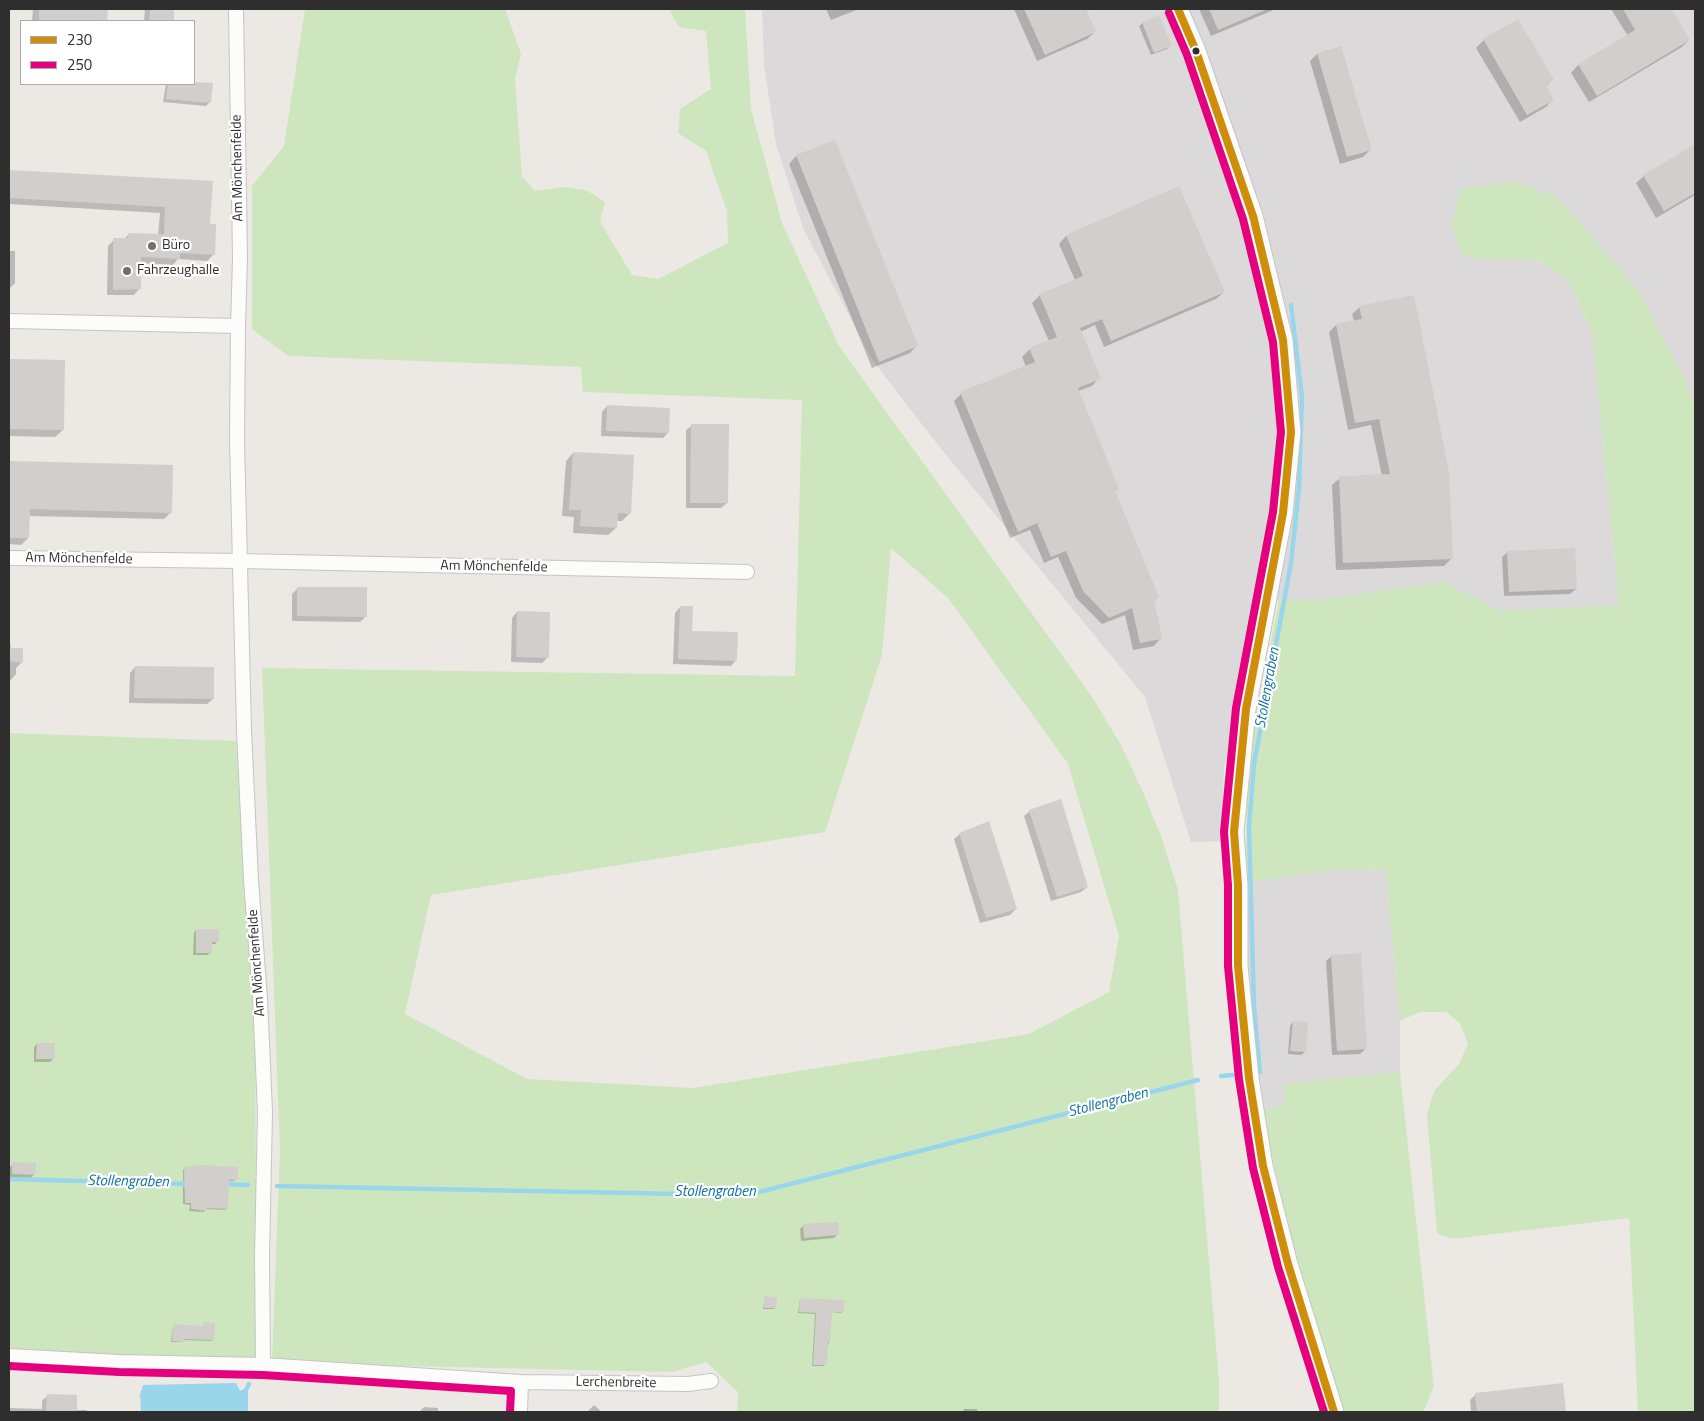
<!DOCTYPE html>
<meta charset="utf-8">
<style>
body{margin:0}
#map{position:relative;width:1704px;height:1421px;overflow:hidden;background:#ece8e4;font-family:"Titillium Web",sans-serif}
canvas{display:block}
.frame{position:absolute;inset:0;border:10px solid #2e2e2e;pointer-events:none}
.legend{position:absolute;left:20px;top:20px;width:175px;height:65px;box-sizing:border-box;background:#fff;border:1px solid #ababab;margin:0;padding:6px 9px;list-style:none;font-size:15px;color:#2e2e2e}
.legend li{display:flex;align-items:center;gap:10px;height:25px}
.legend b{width:25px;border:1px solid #ababab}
</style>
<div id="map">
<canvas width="1704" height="1421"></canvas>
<div class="frame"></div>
<ul class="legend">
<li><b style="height:6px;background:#cf8e09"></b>230</li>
<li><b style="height:6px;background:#e5007d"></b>250</li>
</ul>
</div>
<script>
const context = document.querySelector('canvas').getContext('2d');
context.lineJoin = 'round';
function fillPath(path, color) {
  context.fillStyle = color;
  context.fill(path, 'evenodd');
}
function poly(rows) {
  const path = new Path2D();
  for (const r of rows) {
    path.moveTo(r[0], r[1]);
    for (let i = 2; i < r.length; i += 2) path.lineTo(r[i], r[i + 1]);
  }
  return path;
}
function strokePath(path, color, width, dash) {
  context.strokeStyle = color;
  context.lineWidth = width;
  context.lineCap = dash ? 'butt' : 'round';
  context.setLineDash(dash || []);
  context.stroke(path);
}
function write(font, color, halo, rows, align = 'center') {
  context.font = font + ' "Titillium Web",sans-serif';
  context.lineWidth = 4.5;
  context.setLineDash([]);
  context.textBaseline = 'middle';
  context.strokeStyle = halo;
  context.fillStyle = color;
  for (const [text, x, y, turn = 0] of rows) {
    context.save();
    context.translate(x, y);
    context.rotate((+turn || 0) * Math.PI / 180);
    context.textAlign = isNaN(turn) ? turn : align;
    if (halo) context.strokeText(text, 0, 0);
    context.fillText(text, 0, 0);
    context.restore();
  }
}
const industrial = poly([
 [762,9,1695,9,1695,408,1684,378,1557,197,1492,260,1538,259,1568,280,1592,332,1619,605,1501,611,1443,582,1319,600,1257,602,1224,768,1221,841,1191,842,1145,697,938,445,873,361,803,228,776,144,764,65],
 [1386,870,1400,1021,1400,1072,1283,1084,1287,1105,1262,1110,1249,980,1246,883,1320,871]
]);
const green = poly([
 [305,9,505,9,521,54,515,79,522,176,535,191,565,187,586,190,605,202,600,222,632,275,658,279,728,243,727,211,706,151,678,133,680,109,711,89,706,31,679,27,669,9,745,9,751,109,782,223,839,346,1092,697,1121,745,1142,790,1161,836,1178,890,1219,1382,1219,1412,737,1412,738,1392,706,1362,672,1372,272,1363,280,1150,262,668,795,676,802,400,583,392,581,367,288,356,252,329,252,186,284,146],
 [891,548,948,598,1068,764,1119,936,1109,992,1029,1034,693,1088,527,1079,405,1014,431,895,825,832,882,655],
 [1517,182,1557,197,1637,288,1684,378,1695,408,1695,1412,1638,1412,1629,1218,1452,1239,1437,1233,1427,1115,1434,1091,1459,1064,1468,1044,1460,1023,1446,1012,1420,1012,1400,1021,1386,870,1320,871,1246,883,1247,768,1259,702,1279,601,1319,600,1443,582,1501,611,1619,605,1592,332,1568,280,1538,259,1492,260,1464,257,1451,227,1461,188],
 [9,733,236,741,255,1032,257,1362,9,1352],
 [1400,1072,1434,1387,1423,1412,1344,1412,1322,1352,1289,1231,1262,1110,1287,1105,1282,1084]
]);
const water = poly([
 [236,1383,240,1391,245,1388,248,1389,248,1412,141,1412,140,1395,143,1385]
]);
const shadow = poly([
 [33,9,106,9,106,21,32,21],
 [145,9,173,9,172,21,144,21],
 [826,9,859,9,831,20],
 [1014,9,1084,9,1095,32,1087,39,1037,61],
 [1199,9,1276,9,1211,36],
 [1611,9,1670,9,1689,40,1682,47,1589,102,1571,73,1578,65,1628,36],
 [1517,21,1552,80,1545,87,1553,99,1546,107,1520,122,1476,48,1484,40],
 [1143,23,1170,46,1167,49,1151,55,1139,26],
 [1317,54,1371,149,1363,157,1340,164,1310,61],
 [194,83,211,84,210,102,206,106,163,102,166,84],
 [834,141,917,345,910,353,872,368,789,164,796,156],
 [1695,146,1695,195,1656,218,1636,183,1644,176],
 [9,171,211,182,209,225,213,255,207,261,178,259,173,265,140,263,140,288,134,295,107,295,108,246,114,240,123,240,129,234,158,235,160,213,9,204],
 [1179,188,1224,292,1216,299,1104,347,1095,325,1080,332,1099,378,1092,386,1078,391,1118,489,1114,492,1157,597,1153,601,1161,638,1154,646,1133,650,1125,615,1102,624,1076,598,1058,557,1044,563,1030,530,1010,538,954,401,961,394,1026,367,1022,357,1030,349,1049,341,1032,303,1040,295,1075,280,1059,244,1066,236],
 [9,251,15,251,15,283,10,288],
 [1360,307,1452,558,1444,566,1336,570,1332,485,1340,478,1382,476,1371,425,1348,430,1329,332,1336,325,1354,321,1352,314],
 [9,360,64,361,63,430,55,437,9,436],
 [607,406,668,433,663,438,601,436,602,412],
 [692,425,727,503,721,508,686,508,686,430],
 [573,453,630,513,622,521,616,521,616,528,608,535,573,533,574,517,562,516,566,461],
 [9,463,172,467,171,512,164,519,28,516,28,538,21,545,9,544],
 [1508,552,1576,589,1570,594,1504,596,1502,557],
 [298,588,366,616,360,622,292,621,292,594],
 [680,607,691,632,736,660,731,666,673,664,675,613],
 [517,612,548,657,542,663,511,662,512,618],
 [10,642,11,649,22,662,16,668,16,674,9,682,9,643],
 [135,667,213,699,207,704,129,703,130,673],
 [1030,811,1087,887,1081,892,1051,901,1024,816],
 [960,834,1016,909,1010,915,980,923,954,839],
 [196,930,218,941,215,944,210,944,210,953,208,955,193,955,194,933],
 [1332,956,1365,1049,1360,1054,1332,1055,1326,961],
 [1293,1022,1305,1052,1301,1055,1288,1054,1290,1026],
 [37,1044,53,1059,50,1062,34,1062,34,1047],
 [13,1164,34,1175,30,1178,9,1177,10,1167],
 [185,1168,236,1179,234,1181,228,1181,227,1208,225,1210,206,1209,204,1212,189,1211,190,1205,183,1204,183,1170],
 [836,1223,837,1235,834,1238,801,1241,800,1229,803,1226],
 [765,1297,775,1308,774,1309,763,1309],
 [800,1299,842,1311,841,1313,831,1312,829,1340,824,1366,812,1366,815,1314,798,1313],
 [204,1323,213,1339,212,1341,183,1340,181,1342,171,1342,173,1326,202,1328],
 [1562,1385,1565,1412,1471,1412,1470,1400,1476,1394],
 [47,1396,76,1410,87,1410,87,1412,9,1412,9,1408,42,1409,42,1401],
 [594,1405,602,1412,587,1412],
 [424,1407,438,1408,438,1412,419,1412],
 [964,1409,977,1409,977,1412,963,1412]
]);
const stream = poly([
 [1260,1072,1254,1007,1249,827,1254,764,1291,563,1299,488,1302,397,1291,305],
 [1221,1076,1233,1075],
 [9,1179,189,1184],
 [225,1184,248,1185],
 [277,1186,632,1193,719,1195,755,1193,1198,1080],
 [247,1388,249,1384]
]);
const building = poly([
 [39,9,108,9,107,21,39,21],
 [150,9,174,9,174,21,149,21],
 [1024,9,1086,9,1096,32,1045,55],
 [1209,9,1268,9,1218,30],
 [1623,9,1672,9,1690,40,1597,96,1578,64,1635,30],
 [1159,15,1172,46,1154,53,1142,22],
 [1518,19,1554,80,1546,85,1554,100,1527,115,1483,39],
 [1341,46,1372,150,1347,157,1317,53],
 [194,82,213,83,211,103,166,99,168,84,194,84],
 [835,140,918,346,879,362,796,155],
 [1695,144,1695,193,1664,211,1643,175],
 [9,170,213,181,210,224,216,224,215,255,180,253,180,259,141,257,141,289,113,290,113,238,128,238,128,233,164,234,165,207,9,198],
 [1179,186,1225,292,1111,341,1102,319,1080,328,1101,379,1078,388,1119,489,1115,491,1159,597,1154,599,1162,639,1140,643,1132,608,1109,618,1083,591,1066,551,1051,557,1037,523,1018,532,960,392,1035,362,1029,348,1057,337,1039,294,1083,276,1066,235],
 [1414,295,1449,472,1453,559,1343,563,1339,476,1390,474,1379,419,1355,423,1336,324,1362,319,1359,306],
 [9,359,65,360,64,430,9,429],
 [607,405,670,408,669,433,606,431],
 [691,424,729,424,728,503,690,503],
 [573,452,634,455,631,514,618,513,617,528,580,526,581,510,569,510],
 [9,461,173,465,172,513,30,509,29,538,9,538],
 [1575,548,1577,589,1509,592,1507,551],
 [297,587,367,587,367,617,297,616],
 [680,606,693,606,692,631,738,632,737,661,678,659],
 [517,611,550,612,549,658,516,657],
 [9,648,23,648,23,663,9,661],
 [135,666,214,667,214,699,134,698],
 [1061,799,1088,887,1057,897,1029,810],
 [989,821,1017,909,986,918,959,833],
 [196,929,219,929,219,942,212,942,212,953,196,953],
 [1361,953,1367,1049,1337,1051,1331,955],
 [1293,1021,1308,1022,1306,1052,1290,1051],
 [37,1043,55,1043,54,1059,36,1059],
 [12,1162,36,1163,35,1175,12,1174],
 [200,1165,238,1167,238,1180,229,1180,228,1209,207,1208,207,1211,191,1209,191,1203,185,1203,184,1167],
 [838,1222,839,1235,804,1238,803,1224],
 [764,1296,777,1297,776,1308,764,1308],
 [800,1298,844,1300,844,1312,832,1312,830,1341,828,1340,827,1365,813,1365,816,1313,799,1312],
 [203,1322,215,1323,214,1340,184,1339,184,1342,172,1341,173,1324,203,1326],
 [1563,1383,1566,1412,1477,1412,1475,1393],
 [47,1394,77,1395,77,1412,46,1412]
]);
const street = poly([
 [9,321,238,326,240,258,236,9],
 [238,326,237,440,244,731,251,880,260,998,265,1112,262,1256,263,1365],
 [9,558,240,561,747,572],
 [9,1356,119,1362,263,1365,521,1382,520,1412],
 [521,1382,688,1384,711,1381]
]);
const secondary = poly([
 [1178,9,1196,51,1253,216,1283,340,1291,432,1283,513,1246,709,1234,832,1238,885,1238,966,1249,1078,1263,1166,1288,1264,1334,1412]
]);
const bus1 = poly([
 [1178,9,1196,51,1253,216,1283,340,1291,432,1283,513,1246,709,1234,832,1238,885,1238,966,1249,1078,1263,1166,1288,1264,1334,1412]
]);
const bus2 = poly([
 [1169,13,1187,55,1243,219,1273,342,1281,432,1273,512,1236,708,1224,832,1228,885,1228,966,1239,1079,1253,1168,1278,1267,1324,1412],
 [9,1366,119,1372,263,1375,511,1391,510,1412]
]);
const markers = [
 [1196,51,4.5,"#2e2e2e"],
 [152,246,5,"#706f6e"],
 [127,271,5,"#706f6e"]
];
const streetNames = [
 ["Am Mönchenfelde",238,168,-91],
 ["Am Mönchenfelde",79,559,1],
 ["Am Mönchenfelde",494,567,1],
 ["Am Mönchenfelde",257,963,-94],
 ["Lerchenbreite",616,1383,1]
];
const poiNames = [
 ["Büro",162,246],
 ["Fahrzeughalle",137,271]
];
const waterNames = [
 ["Stollengraben",1268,688,-80],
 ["Stollengraben",1108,1103,-14],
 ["Stollengraben",128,1182,1],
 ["Stollengraben",715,1192]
];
fillPath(industrial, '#dcd9db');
fillPath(green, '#cee6be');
fillPath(water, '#99d6ec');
fillPath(shadow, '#0003');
strokePath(stream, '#99d6ec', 4.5);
fillPath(building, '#d1cecb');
strokePath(street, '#c5c4c5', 16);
strokePath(secondary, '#c5c4c5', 21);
strokePath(street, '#fcfcfb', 14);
strokePath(secondary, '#fcfcfb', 19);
strokePath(bus1, '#cf8e09', 8);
strokePath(bus2, '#e5007d', 8);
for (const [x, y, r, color] of markers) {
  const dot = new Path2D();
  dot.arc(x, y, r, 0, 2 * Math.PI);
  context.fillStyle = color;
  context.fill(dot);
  strokePath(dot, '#fff', 2);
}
write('14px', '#2e2e2e', '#fff', streetNames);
write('14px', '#2e2e2e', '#fff', poiNames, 'left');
write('italic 15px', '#0d6fa3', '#fff', waterNames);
</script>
